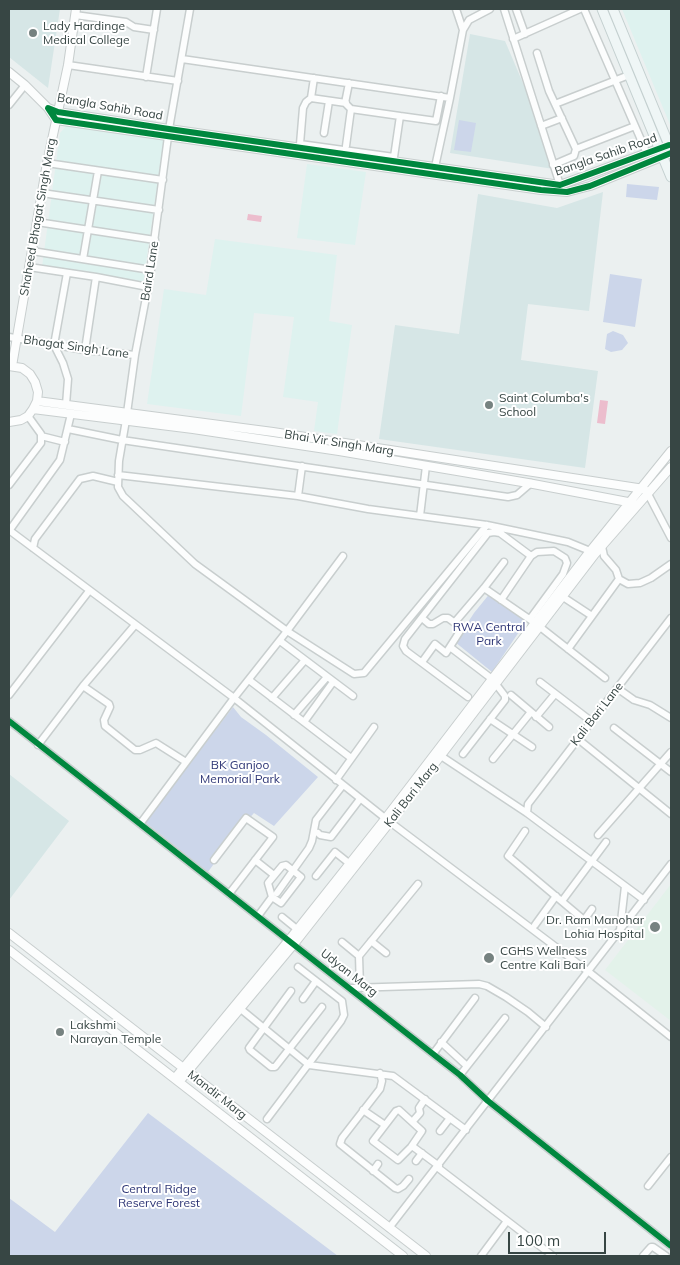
<!DOCTYPE html>
<style>
body{margin:0}
#map{position:relative;width:680px;height:1265px;overflow:hidden;background:#ebf0f0;font-family:Mulish,sans-serif}
canvas{display:block}
.frame{position:absolute;inset:0;border:10px solid #374644;pointer-events:none}
.scale{position:absolute;left:508px;top:1232px;width:98px;height:22px;box-sizing:border-box;border:2px solid #374644;border-top:0;padding-left:6px;font-size:15px;line-height:18px;white-space:nowrap;color:#374644;-webkit-text-stroke:4px #fff;paint-order:stroke}
</style>
<div id="map">
<canvas width="680" height="1265"></canvas>
<div class="frame"></div>
<div class="scale">100 m</div>
</div>
<script>
const context = document.querySelector('canvas').getContext('2d');
context.lineJoin = 'round';
function fillPath(path, color) {
  context.fillStyle = color;
  context.fill(path, 'evenodd');
}
function poly(rows) {
  const path = new Path2D();
  for (const r of rows) {
    path.moveTo(r[0], r[1]);
    for (let i = 2; i < r.length; i += 2) path.lineTo(r[i], r[i + 1]);
  }
  return path;
}
function strokePath(path, color, width, dash) {
  context.strokeStyle = color;
  context.lineWidth = width;
  context.lineCap = dash ? 'butt' : 'round';
  context.setLineDash(dash || []);
  context.stroke(path);
}
function write(font, color, halo, rows, align = 'center') {
  context.font = font + ' Mulish,sans-serif';
  context.lineWidth = 4;
  context.setLineDash([]);
  context.textBaseline = 'middle';
  context.strokeStyle = halo;
  context.fillStyle = color;
  for (const [text, x, y, turn = 0] of rows) {
    context.save();
    context.translate(x, y);
    context.rotate((+turn || 0) * Math.PI / 180);
    context.textAlign = isNaN(turn) ? turn : align;
    if (halo) context.strokeText(text, 0, 0);
    context.fillText(text, 0, 0);
    context.restore();
  }
}
const commercial = poly([
 [622,9,671,9,671,127],
 [68,124,164,138,143,284,42,267,60,133],
 [307,164,366,172,355,245,297,238],
 [215,239,337,255,329,321,352,325,337,434,314,431,318,402,283,397,294,317,254,313,241,416,147,404,164,289,206,295]
]);
const education = poly([
 [9,9,60,9,48,88,9,57],
 [470,34,505,41,560,170,450,153],
 [603,192,589,311,528,304,521,360,598,371,585,468,379,439,395,325,459,334,478,194,557,208],
 [9,774,69,821,9,900]
]);
const medical = poly([
 [671,884,671,1021,605,970]
]);
const green = poly([
 [459,120,476,123,471,152,454,150],
 [627,184,659,187,657,200,626,197],
 [610,274,642,279,635,327,603,322],
 [613,331,623,335,628,343,622,350,611,352,605,349,607,334],
 [491,592,527,620,492,672,455,642,474,613],
 [233,707,241,717,266,735,318,777,274,826,254,813,236,833,208,872,145,822],
 [148,1113,338,1256,9,1256,9,1198,55,1232]
]);
const water = poly([
 [248,214,262,216,261,222,247,220],
 [600,400,608,401,605,424,597,423]
]);
const minor = poly([
 [456,9,463,30],
 [504,9,560,185],
 [516,9,525,34],
 [584,9,645,149],
 [75,15,126,22,134,27,154,30],
 [513,39,580,9],
 [537,53,549,91,576,149,635,126],
 [182,59,450,98],
 [68,65,178,81],
 [146,77,157,9],
 [314,78,311,98,306,102,303,108,300,144,394,157,400,116,351,109,345,103,349,83],
 [311,98,346,103],
 [555,104,629,75],
 [9,105,25,85],
 [400,116,436,121,441,96],
 [541,126,562,118],
 [324,133,329,101],
 [346,146,351,109],
 [47,163,163,180],
 [553,165,574,156,576,149],
 [435,167,450,98,463,30,469,20,490,9],
 [42,193,159,210],
 [37,222,155,240],
 [32,251,151,270],
 [83,259,98,171],
 [29,267,96,277,85,350],
 [96,277,148,287],
 [9,337,85,350,135,355],
 [66,405,68,379,63,363,54,345,67,273],
 [127,413,135,355,148,287,169,129,190,9],
 [126,420,119,461,118,487,123,496,195,564,287,631,354,674,364,673,487,525],
 [68,429,122,440,508,497,517,495,531,483],
 [41,436,65,442],
 [118,475,298,496,368,509,487,525,568,542,590,551],
 [9,485,41,443,41,434,28,416],
 [648,494,671,538],
 [298,496,302,466],
 [420,516,426,466],
 [9,530,234,698,390,822,589,972,671,1037],
 [9,531,60,460,71,414],
 [33,548,35,539,80,479,93,476,118,482],
 [619,579,628,584,640,583,651,578,671,564],
 [484,588,535,623,605,678],
 [560,595,592,616],
 [501,600,531,556,537,552,554,551,565,558,567,563,563,574,530,619],
 [422,618,429,624,433,624,443,618,448,618,462,628,446,653,435,644,422,662],
 [455,622,484,588,504,562],
 [280,641,353,696],
 [450,647,492,679,505,696,505,700,463,754],
 [568,649,619,579,616,570,604,556,601,542],
 [249,680,351,758],
 [540,682,591,721],
 [83,686,109,704,110,707,104,720,105,726,135,750,140,750,156,743,186,762],
 [617,688,634,700,650,705,671,718],
 [9,695,89,591],
 [511,695,549,727],
 [468,697,406,651,403,646,405,639,488,533,494,532,500,533,531,556],
 [272,698,305,660],
 [294,715,327,677],
 [536,717,555,694],
 [490,719,532,747],
 [9,721,433,1054,460,1075,488,1101,671,1246],
 [304,722,333,682],
 [614,728,671,772],
 [578,739,671,814],
 [38,745,83,686,135,625],
 [441,756,527,813,644,900],
 [493,759,531,712],
 [336,780,374,727],
 [527,813,528,804,671,618],
 [140,824,234,698,287,631,343,556],
 [525,831,508,856,584,920,592,909],
 [318,833,320,835,331,837,360,799],
 [598,835,671,752],
 [214,860,246,818,273,837,229,894],
 [255,860,274,875],
 [316,876,335,852,350,864],
 [277,893,309,848,312,841,316,820,343,785],
 [562,901,606,842],
 [258,916,272,897,268,883,282,866,286,865,301,877,281,903,272,897],
 [282,917,298,930],
 [535,925,556,896],
 [620,930,625,886],
 [371,941,386,953],
 [342,942,359,956],
 [350,988,479,984,487,986,506,997,528,1012,546,1027],
 [360,988,359,956,418,884],
 [291,991,249,1048,250,1050,271,1067,275,1067,322,1007],
 [303,999,316,981],
 [237,1006,309,1065,393,1076,466,1130],
 [441,1042,467,1066],
 [433,1054,475,998],
 [380,1073,382,1081,380,1089,342,1138,340,1144,395,1188,398,1189,403,1186,409,1179],
 [460,1075,505,1018],
 [363,1110,385,1125],
 [399,1110,422,1131,411,1147,398,1160,373,1141,396,1111,399,1110],
 [267,1119,341,1021,344,1015,342,1001,298,967],
 [413,1121,420,1113,419,1108,425,1099],
 [440,1131,450,1118],
 [412,1146,439,1166],
 [416,1161,422,1153],
 [437,1167,553,1256],
 [373,1171,378,1164],
 [648,1186,671,1157],
 [389,1228,671,864],
 [481,1256,507,1221],
 [643,1256,651,1247,653,1247,666,1256]
]);
const tertiary = poly([
 [9,72,25,85,48,108],
 [669,145,560,185,169,129,58,112,48,108,56,120,541,190,567,192,590,186,671,153],
 [9,366,22,368,30,374,35,382,38,392,37,401,33,409,28,416,21,420,9,422],
 [12,366,47,163,68,65,76,9],
 [37,401,273,432,644,489],
 [33,409,193,429,339,451,528,483,633,503],
 [9,933,426,1256],
 [9,950,403,1256],
 [175,1078,289,940,385,819,587,555,671,451],
 [179,1082,294,944,390,822,595,554,671,467]
]);
const secondary = poly([
 [602,9,671,177],
 [613,9,671,150]
]);
const cycleway = poly([
 [669,145,560,185,169,129,58,112,48,108,56,120,541,190,567,192,590,186,671,153],
 [9,721,433,1054,460,1075,488,1101,671,1246]
]);
const markers = [
 [33,33,5,"#768280"],
 [489,405,5,"#768280"],
 [655,927,6,"#768280"],
 [489,958,6,"#768280"],
 [60,1032,5,"#768280"]
];
const poiNames = [
 ["Lady Hardinge",43,26],
 ["Medical College",43,40],
 ["Saint Columba's",499,398],
 ["School",499,412],
 ["Dr. Ram Manohar",644,920,"right"],
 ["Lohia Hospital",644,934,"right"],
 ["CGHS Wellness",500,951],
 ["Centre Kali Bari",500,965],
 ["Lakshmi",70,1025],
 ["Narayan Temple",70,1039]
];
const streetNames = [
 ["Bangla Sahib Road",110,107,10],
 ["Bangla Sahib Road",606,155,-19],
 ["Shaheed Bhagat Singh Marg",38,217,-80],
 ["Baird Lane",150,271,-81],
 ["Bhagat Singh Lane",76,347,8],
 ["Bhai Vir Singh Marg",339,443,9],
 ["Kali Bari Lane",597,714,-52],
 ["Kali Bari Marg",411,795,-52],
 ["Udyan Marg",349,973,38],
 ["Mandir Marg",217,1095,38]
];
const parkNames = [
 ["RWA Central",489,627],
 ["Park",489,641],
 ["BK Ganjoo",240,765],
 ["Memorial Park",240,779],
 ["Central Ridge",159,1189],
 ["Reserve Forest",159,1203]
];
fillPath(commercial, '#def2ef');
fillPath(education, '#d6e6e6');
fillPath(medical, '#e3f2ea');
fillPath(green, '#ccd6ea');
fillPath(water, '#ecbdcd');
strokePath(minor, '#c8cece', 9);
strokePath(tertiary, '#c8cece', 10);
strokePath(secondary, '#c4d0d0', 11);
strokePath(minor, '#fcfdfd', 6);
strokePath(tertiary, '#fcfdfd', 8);
strokePath(secondary, '#eff6f6', 9);
strokePath(cycleway, '#00873e', 6);
for (const [x, y, r, color] of markers) {
  const dot = new Path2D();
  dot.arc(x, y, r, 0, 2 * Math.PI);
  context.fillStyle = color;
  context.fill(dot);
  strokePath(dot, '#fff', 2);
}
write('12px', '#374644', '#fff', poiNames, 'left');
write('12px', '#374644', '#fff', streetNames);
write('12px', '#2d3575', '#fff', parkNames);
</script>
